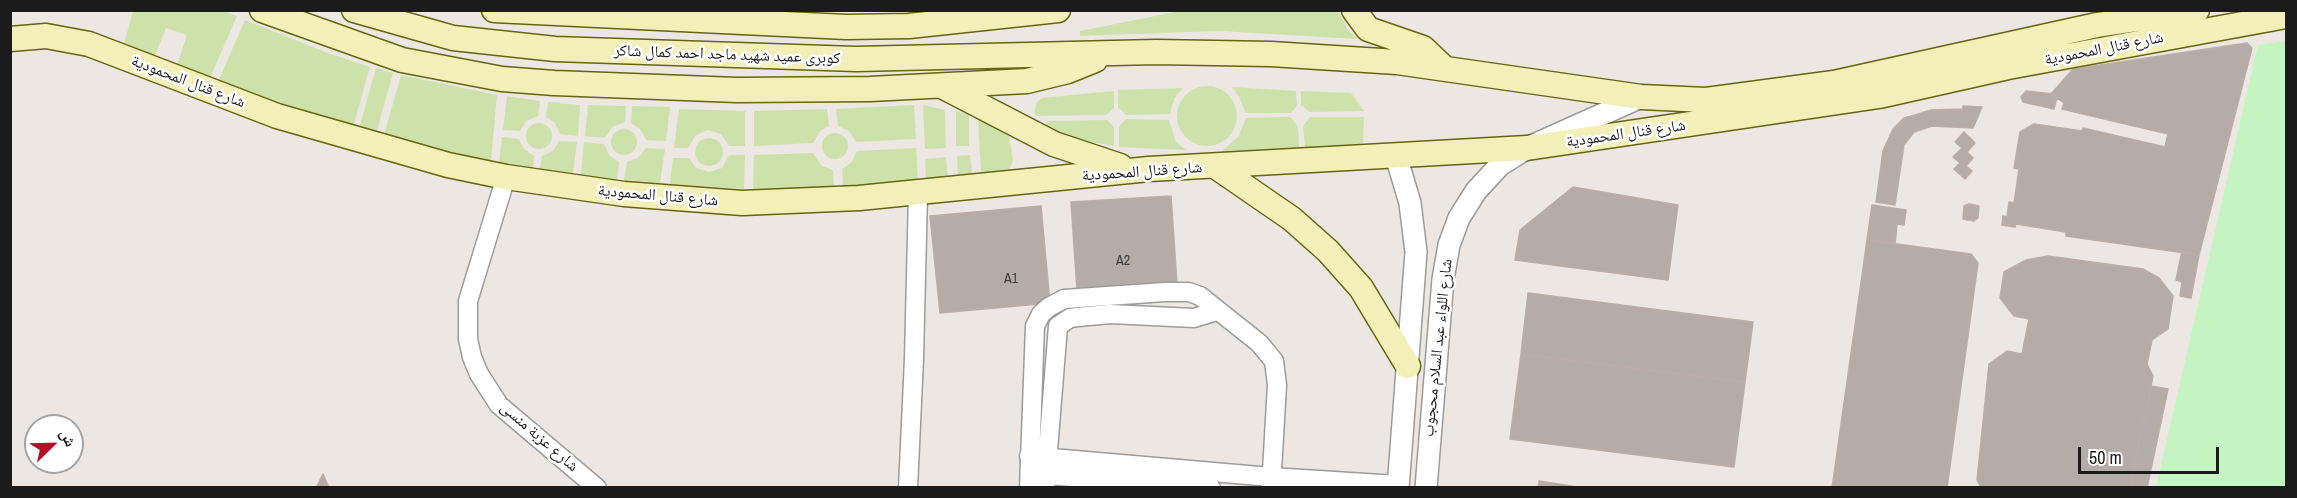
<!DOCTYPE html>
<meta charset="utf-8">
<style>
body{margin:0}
#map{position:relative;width:2297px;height:498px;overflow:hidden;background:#ece7e2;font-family:"Archivo Narrow","Noto Naskh Arabic",sans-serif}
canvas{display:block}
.frame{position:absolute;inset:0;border:12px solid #1b1b1b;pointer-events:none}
.north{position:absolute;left:24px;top:414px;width:60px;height:60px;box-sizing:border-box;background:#fff;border:2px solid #a4a4a4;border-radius:50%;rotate:67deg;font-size:16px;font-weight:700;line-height:24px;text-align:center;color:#1b1b1b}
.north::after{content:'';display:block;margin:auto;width:21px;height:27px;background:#b51126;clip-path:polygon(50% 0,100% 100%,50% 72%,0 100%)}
.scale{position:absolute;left:2078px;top:447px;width:141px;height:27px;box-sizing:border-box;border:3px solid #1b1b1b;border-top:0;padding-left:8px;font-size:18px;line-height:21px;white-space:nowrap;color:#1b1b1b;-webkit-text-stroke:4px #fff;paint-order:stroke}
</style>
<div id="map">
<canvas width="2297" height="498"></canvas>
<div class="frame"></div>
<div class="north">ش</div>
<div class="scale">50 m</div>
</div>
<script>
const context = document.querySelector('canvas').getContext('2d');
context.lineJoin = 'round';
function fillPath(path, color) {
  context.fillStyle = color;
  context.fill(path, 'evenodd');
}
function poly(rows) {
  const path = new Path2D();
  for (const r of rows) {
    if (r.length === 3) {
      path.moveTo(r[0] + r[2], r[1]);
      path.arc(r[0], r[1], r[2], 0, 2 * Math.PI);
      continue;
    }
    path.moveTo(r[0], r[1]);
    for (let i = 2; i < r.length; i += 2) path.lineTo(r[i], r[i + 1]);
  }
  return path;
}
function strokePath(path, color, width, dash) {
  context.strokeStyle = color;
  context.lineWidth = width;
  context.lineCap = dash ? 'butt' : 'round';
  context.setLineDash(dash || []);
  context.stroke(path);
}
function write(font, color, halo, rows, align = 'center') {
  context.font = font + ' "Archivo Narrow","Noto Naskh Arabic",sans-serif';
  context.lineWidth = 5;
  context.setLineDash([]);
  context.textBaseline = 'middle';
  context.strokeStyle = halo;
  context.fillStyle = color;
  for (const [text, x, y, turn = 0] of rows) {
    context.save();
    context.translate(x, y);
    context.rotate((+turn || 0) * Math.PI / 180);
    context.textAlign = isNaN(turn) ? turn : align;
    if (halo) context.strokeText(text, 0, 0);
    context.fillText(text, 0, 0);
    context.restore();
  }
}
const grass = poly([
 [1338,10,1348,30,1358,39,1220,31,1080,36,1080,31,1180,11],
 [133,11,224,11,237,16,210,78,177,65,187,35,166,28,155,56,124,44],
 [245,20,328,53,370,67,353,127,218,82],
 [376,68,393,73,376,134,359,129],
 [401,75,497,95,491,161,454,155,384,135],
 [1207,116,30],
 [1232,87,1296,91,1297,106,1291,113,1246,113,1238,95],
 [1183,88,1174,99,1170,114,1126,115,1118,107,1118,90],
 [1114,91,1114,108,1106,115,1037,116,1034,113,1037,102,1042,98],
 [1301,91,1351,93,1364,111,1310,112,1301,105],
 [507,96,540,101,538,116,526,121,520,131,503,130],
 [548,102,580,105,578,136,560,134,555,123,546,117],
 [588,105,626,106,625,122,612,127,605,138,585,136],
 [914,105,916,139,856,142,849,131,838,126,836,109],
 [923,105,945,110,946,148,925,149],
 [632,106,670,107,666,141,646,140,641,130,631,123],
 [679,109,745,111,745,146,729,146,721,134,708,130,696,135,688,148,674,148],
 [827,109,829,126,821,130,813,143,754,146,754,111],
 [956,111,969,115,969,146,956,146],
 [1290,117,1298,126,1299,148,1222,151,1238,137,1246,118],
 [1310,117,1364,117,1363,143,1305,148,1303,126],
 [978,119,1001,129,1009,137,1013,161,1009,169,981,172],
 [1126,119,1169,120,1176,142,1186,150,1119,147,1119,127],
 [1107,120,1114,127,1114,146,1068,138,1045,126,1049,121],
 [539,136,13],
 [624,142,13],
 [835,146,13],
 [502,137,519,139,524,149,534,156,533,168,499,163],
 [709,152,14],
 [559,141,577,142,573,174,540,169,542,156,553,151],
 [584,142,604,144,609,155,619,162,617,179,581,175],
 [646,148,665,149,660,183,624,180,627,162,638,158],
 [916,148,918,181,843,188,842,169,852,162,857,151],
 [813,153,822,166,833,170,834,188,753,190,754,155],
 [729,155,745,155,744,189,670,184,673,158,689,158,696,168,709,172,722,168],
 [970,155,972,174,958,175,957,156],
 [946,157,948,178,926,180,925,159]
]);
const park = poly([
 [2286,41,2286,487,2156,487,2258,45]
]);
const building = poly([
 [2247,43,2252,48,2199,255,2066,236,2066,232,2016,224,2015,227,2002,225,2003,216,2007,217,2009,202,2014,203,2019,169,2014,168,2020,132,2034,124,2082,131,2083,128,2165,147,2168,134,2062,109,2064,103,2051,94,2073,69,2247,43],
 [2026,91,2054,94,2057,97,2054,109,2023,102,2021,97,2026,91],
 [1963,106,1982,107,1973,128,1932,126,1914,132,1904,145,1895,205,1876,202,1883,151,1893,129,1904,118,1915,115,1931,110,1963,109,1963,106],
 [1964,132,1975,143,1967,152,1973,158,1966,166,1972,171,1965,179,1954,169,1960,163,1953,157,1962,148,1955,142,1964,132],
 [1573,187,1678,205,1668,280,1515,260,1520,230,1573,187],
 [1171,196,1177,284,1077,290,1071,202,1171,196],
 [1969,204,1979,206,1978,218,1974,221,1963,219,1964,206,1969,204],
 [1872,205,1906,210,1904,225,1897,224,1895,244,1867,240,1872,205],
 [1041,206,1050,303,940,313,930,216,1041,206],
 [1867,240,1971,254,1978,263,1947,488,1832,488,1867,240],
 [2182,251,2199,255,2191,298,2180,296,2182,282,2176,280,2182,251],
 [2048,256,2143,269,2159,278,2173,296,2168,329,2152,340,2147,364,2153,376,2151,386,2130,488,1981,488,1977,480,1989,364,2007,351,2022,354,2029,319,2014,316,2000,298,2004,272,2026,260,2048,256],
 [1528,293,1753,322,1745,382,1521,354,1528,293],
 [1521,354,1745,382,1734,467,1510,439,1521,354],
 [2151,386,2168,389,2147,488,2130,488,2151,386],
 [323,474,329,488,316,488,323,474],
 [1539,481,1584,488,1538,488,1539,481]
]);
const minor = poly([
 [506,177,468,301,468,339,472,357,479,374,499,405,597,488],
 [1029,456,1271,477,1398,485],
 [1035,474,1211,488],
 [908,488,914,359,918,193],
 [1029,488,1035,326,1041,314,1049,307,1064,299,1165,292,1189,292,1200,296,1259,343,1274,361,1277,385,1271,488],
 [1045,488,1058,326,1070,318,1078,317,1110,314,1194,318,1217,311]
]);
const tertiary = poly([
 [1396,156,1410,203,1416,252,1398,488],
 [1426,488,1443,279,1449,245,1459,218,1476,191,1500,165,1527,148,1641,97]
]);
const secondary = poly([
 [262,10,402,60,502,79,554,83,737,90,870,89,1027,81,1068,71,1095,60],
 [354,10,453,38,555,49,856,59,1156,52,1271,54,1397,62,1641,97,1706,100,1834,83,2097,25,2197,10],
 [494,10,846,27,909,26,1058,10],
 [1354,10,1368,29,1423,48,1444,68],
 [10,39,46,36,89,44,277,116,448,165,506,177,624,194,742,203,859,198,1149,169,1527,148,1879,96,2008,67,2286,16],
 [942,86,1054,144,1120,166],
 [1215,166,1292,219,1328,251,1361,288,1408,366]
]);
const numberNames = [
 ["A2",1123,261],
 ["A1",1011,279]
];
const streetNames = [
 ["شارع قنال المحمودية",2104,49,-11],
 ["كوبرى عميد شهيد ماجد احمد كمال شاكر",727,55,2],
 ["شارع قنال المحمودية",188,82,21],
 ["شارع قنال المحمودية",1626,134,-8],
 ["شارع قنال المحمودية",1142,172,-4],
 ["شارع قنال المحمودية",658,196,5],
 ["شارع اللواء عبد السلام محجوب",1438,348,-84],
 ["شارع عزبة منسى",539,437,41]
];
fillPath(grass, '#cde2ab');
fillPath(park, '#c3f4c1');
fillPath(building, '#b5aca8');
strokePath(building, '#bcada6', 1.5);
strokePath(minor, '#9c9c9c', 21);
strokePath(tertiary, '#9c9c9c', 24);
strokePath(secondary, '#67650e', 27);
strokePath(minor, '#fff', 18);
strokePath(tertiary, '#fff', 21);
strokePath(secondary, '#f3efb9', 24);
write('14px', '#423f3e', null, numberNames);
write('16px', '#1b1b1b', '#fff', streetNames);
</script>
